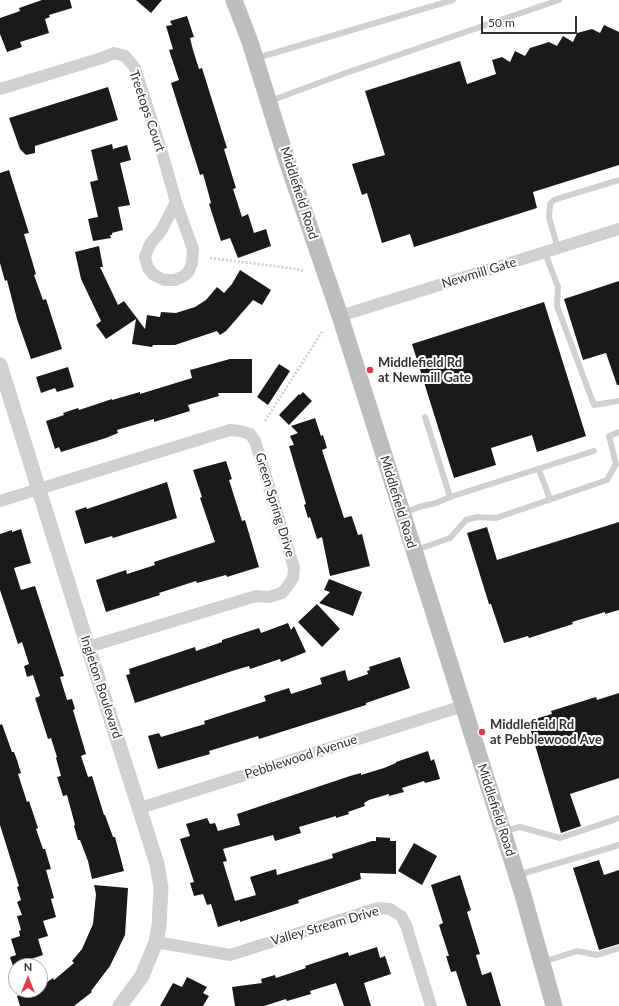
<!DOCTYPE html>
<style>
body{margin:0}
#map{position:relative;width:619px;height:1006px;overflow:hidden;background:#fff;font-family:Lato,sans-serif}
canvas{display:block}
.north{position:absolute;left:8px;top:958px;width:40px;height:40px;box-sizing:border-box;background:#fff;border:1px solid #adadad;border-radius:50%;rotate:0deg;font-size:11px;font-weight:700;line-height:16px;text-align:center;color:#333}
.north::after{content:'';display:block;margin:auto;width:14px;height:18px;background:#e63946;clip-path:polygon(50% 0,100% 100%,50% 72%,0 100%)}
.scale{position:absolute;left:481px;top:16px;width:96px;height:18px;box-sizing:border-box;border:2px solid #333;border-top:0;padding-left:5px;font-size:12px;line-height:14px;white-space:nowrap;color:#333;-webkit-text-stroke:3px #fff;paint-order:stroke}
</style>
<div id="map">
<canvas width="619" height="1006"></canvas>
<div class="north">N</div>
<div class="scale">50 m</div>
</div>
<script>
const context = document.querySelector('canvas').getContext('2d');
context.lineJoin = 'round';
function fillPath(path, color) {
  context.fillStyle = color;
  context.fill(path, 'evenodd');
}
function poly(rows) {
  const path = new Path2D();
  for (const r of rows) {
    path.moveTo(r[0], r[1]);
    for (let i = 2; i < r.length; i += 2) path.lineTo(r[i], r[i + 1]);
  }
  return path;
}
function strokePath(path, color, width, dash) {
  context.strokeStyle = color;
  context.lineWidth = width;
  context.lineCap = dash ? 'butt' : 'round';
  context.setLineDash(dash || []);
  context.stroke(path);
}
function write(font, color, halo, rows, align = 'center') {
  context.font = font + ' Lato,sans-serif';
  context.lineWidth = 4;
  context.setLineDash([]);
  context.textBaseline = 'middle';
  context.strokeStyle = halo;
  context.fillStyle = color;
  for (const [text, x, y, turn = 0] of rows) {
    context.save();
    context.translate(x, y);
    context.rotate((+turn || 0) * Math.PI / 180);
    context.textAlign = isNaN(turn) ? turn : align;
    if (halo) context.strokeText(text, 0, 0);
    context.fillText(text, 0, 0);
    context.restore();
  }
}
const building = poly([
 [42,0,70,0,72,8,49,15,50,17,45,19,49,33,20,42,22,47,7,52,0,34,0,18,20,11,19,8],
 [136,0,162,0,151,13],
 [187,16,194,37,190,38,193,50,199,69,202,68,227,148,224,149,236,188,233,189,242,217,248,214,254,233,266,229,271,246,238,258,230,238,221,241,209,204,211,203,207,188,203,174,200,175,171,83,179,80,169,50,173,49,166,26,172,25,170,21],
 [604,25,619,32,619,165,533,192,537,208,414,247,410,234,382,243,367,193,362,195,361,192,352,164,385,155,365,91,460,61,467,84,496,74,492,60,502,57,510,62,515,51,525,56,530,48,549,42,557,46,563,36,573,42,577,33,592,29,600,33],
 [108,87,118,120,35,146,35,153,26,155,20,149,9,118],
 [112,144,113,149,127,145,131,160,120,163,130,205,118,207,123,230,112,233,112,235,110,235,111,238,93,241,88,219,98,217,90,182,98,180,91,150],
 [9,170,29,233,24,234,36,274,34,275,43,300,46,299,62,349,31,359,17,319,7,280,5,281,0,263,0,173],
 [99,246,103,267,100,267,118,305,124,301,145,329,147,315,160,317,161,312,176,313,195,307,206,300,217,287,224,293,232,284,240,270,271,290,262,305,253,300,226,331,220,335,217,331,175,345,153,345,152,347,132,344,136,319,106,339,96,325,101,321,81,279,75,252],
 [619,281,619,385,617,385,606,353,583,360,564,299],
 [544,302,586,436,537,452,532,435,491,448,496,465,454,478,412,344],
 [230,359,252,359,252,393,218,393,219,396,188,405,190,411,154,422,154,419,117,430,118,433,106,438,61,452,59,447,55,449,46,421,64,415,63,413,78,408,79,410,112,399,112,400,140,392,140,394,192,378,190,370],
 [279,364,290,371,268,405,257,397],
 [68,367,74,387,57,392,55,388,41,393,36,377],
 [303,392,312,401,289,425,279,415,299,394,300,395],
 [315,418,321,436,323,435,327,448,322,450,344,518,351,516,352,517,358,535,362,534,370,566,330,576,322,537,317,539,310,517,308,518,304,505,306,504,289,446,294,445,290,436,298,433,291,426],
 [226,461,232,479,229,480,242,521,245,520,259,567,227,577,226,575,197,583,196,581,159,593,160,595,106,612,96,580,126,570,127,574,155,565,154,562,215,542,200,498,202,497,193,470],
 [167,482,177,518,113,538,112,536,85,544,75,511,86,507,87,509],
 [619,522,619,610,605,614,605,612,572,622,573,624,529,638,528,636,504,643,491,604,489,604,467,533,487,527,497,560],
 [21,529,31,563,14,568,21,590,35,586,64,676,60,677,67,700,72,699,75,709,73,710,86,754,81,756,88,777,92,776,104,815,105,815,113,837,115,837,124,871,92,879,88,861,80,840,78,840,74,826,75,825,67,795,63,796,57,777,61,776,56,758,57,757,51,738,48,739,35,698,40,696,33,675,27,677,24,666,29,664,22,642,18,644,0,590,0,534,12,530,12,532],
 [329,579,362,592,353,616,319,603,330,592,324,590],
 [317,604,340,629,322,647,298,622],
 [288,623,291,630,294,626,306,652,281,662,280,659,250,669,249,666,232,671,135,703,126,675,130,674,129,669,195,647,196,651,222,642,222,640,259,628,261,633],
 [400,657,410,688,366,703,366,705,259,739,258,736,209,751,210,754,158,769,148,736,159,733,161,737,205,724,204,721,266,701,264,696,289,688,291,694,322,684,320,678,345,670,348,681,368,674,367,671,370,670,369,667],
 [619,693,619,778,570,794,581,826,561,833,528,721,552,714,551,711,596,697,597,700],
 [2,724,12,752,14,752,17,760,21,773,18,774,27,802,29,801,38,828,36,829,43,849,45,849,51,869,46,870,54,898,51,899,56,917,43,921,48,936,38,939,43,955,25,961,27,965,16,966,16,969,14,969,10,957,16,955,11,939,20,936,19,931,21,930,17,916,22,915,17,902,21,900,17,887,19,886,0,825,0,725],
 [428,751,431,761,434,759,440,779,425,783,424,781,402,788,404,792,389,796,389,794,369,800,364,803,365,806,348,812,349,814,336,818,336,816,299,827,301,833,275,841,273,835,223,849,227,861,223,862,235,901,256,895,250,877,276,869,277,875,333,858,332,854,372,841,376,841,376,837,390,838,390,841,396,841,396,874,360,873,361,879,298,900,299,903,240,922,240,920,218,927,211,904,207,905,203,894,194,896,190,883,194,882,180,839,190,836,186,824,207,818,210,824,215,823,218,831,240,825,237,814,350,776,361,773,361,775,384,768,396,763,396,762],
 [414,843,437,856,422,885,398,871],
 [599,860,604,875,619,870,619,944,599,950,573,868],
 [460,875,471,910,467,912,480,954,476,955,482,975,491,972,501,1006,467,1006,456,971,451,972,446,956,449,956,439,925,443,923,431,885],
 [94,885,128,888,125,935,110,966,91,991,92,992,74,1006,20,1006,17,996,30,990,40,990,40,987,53,978,54,980,74,963,72,961,82,949,93,924,96,894],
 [377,947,380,958,385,956,391,974,364,983,371,1006,344,1006,336,983,310,991,311,994,287,1001,286,999,264,1006,235,1006,232,987,262,983,261,979,275,975,276,978,306,968,305,966,348,952,349,956],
 [187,977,207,987,203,993,209,996,203,1006,160,1006,173,983,182,987]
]);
const path = poly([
 [210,258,290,268,304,271],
 [265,421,322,332]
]);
const service = poly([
 [257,58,453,0],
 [270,101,343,74,559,0],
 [558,249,549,217,550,204,554,200,563,197,619,180],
 [545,253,558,287,557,306,594,405,619,401],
 [425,417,450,497],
 [539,470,550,499],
 [404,513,419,507,436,503,450,497,594,451],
 [416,550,450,538,466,520,477,517,496,518,607,480,616,464,609,436,619,432],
 [504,831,520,827,560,838,619,818],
 [518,875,619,845],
 [543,962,577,951,597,955,619,948]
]);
const minor = poly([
 [0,89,102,58,114,53,125,56,135,68,163,156,176,202,193,249,192,263,189,271,184,276,175,280,164,280,154,275,148,268,145,257,150,244,161,231,176,202],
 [340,316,619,229],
 [0,501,230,430,240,431,250,434,255,441,294,568,293,578,287,587,282,593,269,597,256,596,88,647],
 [140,808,463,706],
 [156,942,230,955,378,908,390,909,401,916,406,925,431,1006]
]);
const tertiary = poly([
 [0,365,88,647,157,864,161,888,159,926,156,942,142,976,120,1006]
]);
const secondary = poly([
 [234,0,250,42,288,164,340,316,523,895,554,1006]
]);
const markers = [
 [370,370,4,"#e63946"],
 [482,732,4,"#e63946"]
];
const streetNames = [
 ["Treetops Court",147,111,71],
 ["Middlefield Road",299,193,72],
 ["Newmill Gate",479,273,-17],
 ["Middlefield Road",398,502,73],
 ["Green Spring Drive",275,505,73],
 ["Ingleton Boulevard",101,687,72],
 ["Pebblewood Avenue",301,757,-18],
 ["Middlefield Road",496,810,72],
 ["Valley Stream Drive",325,926,-16]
];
const poiNames = [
 ["Middlefield Rd",378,363],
 ["at Newmill Gate",378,378],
 ["Middlefield Rd",490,725],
 ["at Pebblewood Ave",490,740]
];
fillPath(building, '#1a1a1a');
strokePath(path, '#cdcdcd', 2.5, [2, 2]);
strokePath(service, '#d0d0d0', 6);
strokePath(minor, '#d0d0d0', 12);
strokePath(tertiary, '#d0d0d0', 15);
strokePath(secondary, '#bdbdbd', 17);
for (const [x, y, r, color] of markers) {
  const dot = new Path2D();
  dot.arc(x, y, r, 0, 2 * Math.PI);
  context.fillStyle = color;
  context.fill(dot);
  strokePath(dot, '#fff', 1.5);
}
write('13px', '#333', '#fff', streetNames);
write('bold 13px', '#333', '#fff', poiNames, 'left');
</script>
